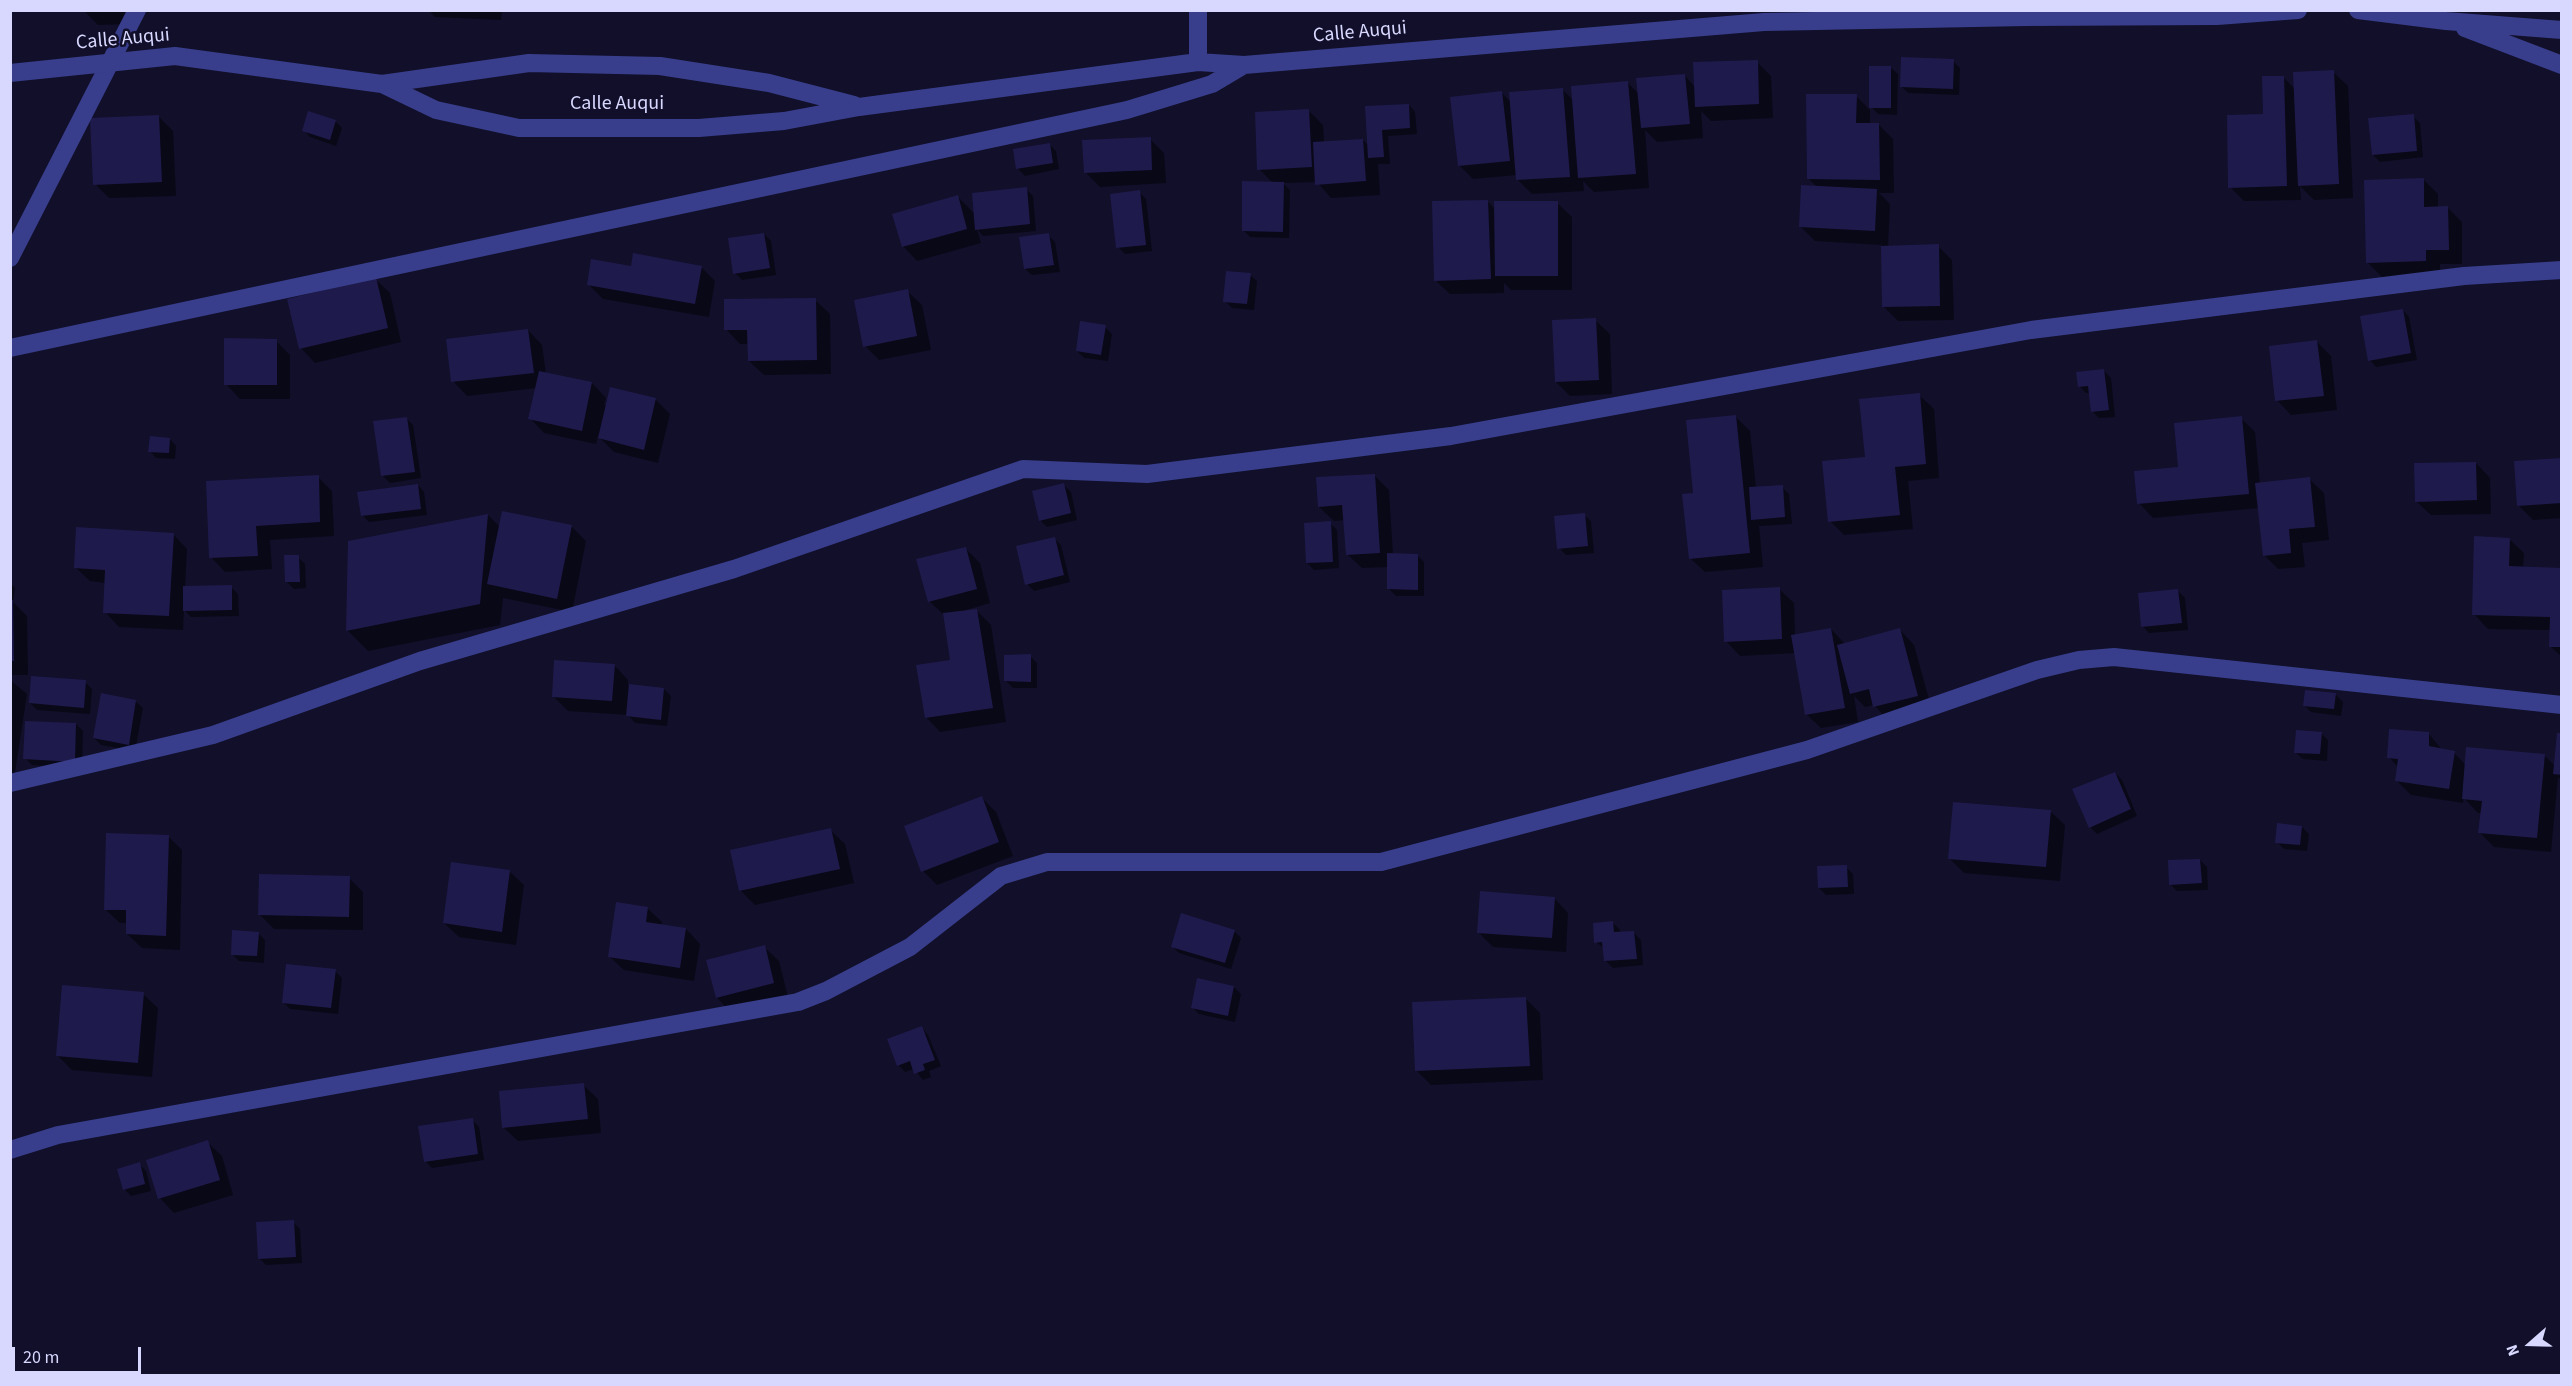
<!DOCTYPE html>
<style>
body{margin:0}
#map{position:relative;width:2572px;height:1386px;overflow:hidden;background:#110f2a;font-family:"Source Sans 3",sans-serif}
canvas{display:block}
.frame{position:absolute;inset:0;border:12px solid #d8d8ff;pointer-events:none}
.north{position:absolute;left:2500px;top:1314px;width:60px;height:60px;-webkit-text-stroke:4px #110f2a;paint-order:stroke;rotate:250deg;font-size:16px;font-weight:700;line-height:24px;text-align:center;color:#d8d8ff}
.north::after{content:'';display:block;margin:auto;width:21px;height:27px;background:#d8d8ff;clip-path:polygon(50% 0,100% 100%,50% 72%,0 100%)}
.scale{position:absolute;left:12px;top:1347px;width:129px;height:27px;box-sizing:border-box;border:3px solid #d8d8ff;border-top:0;padding-left:8px;font-size:18px;line-height:21px;white-space:nowrap;color:#d8d8ff;-webkit-text-stroke:4px #110f2a;paint-order:stroke}
</style>
<div id="map">
<canvas width="2572" height="1386"></canvas>
<div class="frame"></div>
<div class="north">N</div>
<div class="scale">20 m</div>
</div>
<script>
const context = document.querySelector('canvas').getContext('2d');
context.lineJoin = 'round';
function fillPath(path, color) {
  context.fillStyle = color;
  context.fill(path, 'evenodd');
}
function poly(rows) {
  const path = new Path2D();
  for (const r of rows) {
    path.moveTo(r[0], r[1]);
    for (let i = 2; i < r.length; i += 2) path.lineTo(r[i], r[i + 1]);
  }
  return path;
}
function strokePath(path, color, width, dash) {
  context.strokeStyle = color;
  context.lineWidth = width;
  context.lineCap = dash ? 'butt' : 'round';
  context.setLineDash(dash || []);
  context.stroke(path);
}
function write(font, color, halo, rows, align = 'center') {
  context.font = font + ' "Source Sans 3",sans-serif';
  context.lineWidth = 5;
  context.setLineDash([]);
  context.textBaseline = 'middle';
  context.strokeStyle = halo;
  context.fillStyle = color;
  for (const [text, x, y, turn = 0] of rows) {
    context.save();
    context.translate(x, y);
    context.rotate((+turn || 0) * Math.PI / 180);
    context.textAlign = isNaN(turn) ? turn : align;
    if (halo) context.strokeText(text, 0, 0);
    context.fillText(text, 0, 0);
    context.restore();
  }
}
const shadow = poly([
 [83,10,133,10,133,24,98,25],
 [428,10,502,10,501,20,435,17],
 [1953,61,1960,68,1959,95,1908,93,1901,86],
 [1757,62,1771,76,1773,118,1711,121,1701,111,1703,138,1657,142,1645,130,1649,188,1594,192,1583,181,1584,191,1532,194,1518,180,1517,175,1473,179,1459,165,1501,92,1511,102,1562,89,1573,100,1628,83,1639,94,1685,76,1695,87],
 [1891,68,1898,74,1897,115,1878,114,1871,107],
 [2333,72,2348,86,2353,198,2314,200,2300,186,2301,200,2244,201,2230,187,2284,78,2295,89],
 [1856,96,1870,110,1870,125,1879,125,1893,139,1894,193,1879,193,1890,204,1888,247,1938,246,1952,260,1954,320,1898,321,1884,307,1882,245,1815,241,1801,227,1817,187,1809,179],
 [1409,105,1415,112,1417,134,1388,136,1390,164,1378,164,1380,195,1331,198,1317,182,1283,183,1290,190,1289,238,1250,237,1243,230,1273,183,1259,169,1309,111,1323,125,1324,143,1363,140,1369,146,1367,107],
 [2413,116,2420,123,2423,157,2380,162,2373,155],
 [159,117,173,131,176,196,109,198,95,184],
 [335,121,342,128,336,146,310,137,304,130],
 [1150,139,1164,153,1166,183,1100,187,1085,172],
 [1049,144,1056,151,1059,169,1025,176,1018,169],
 [2423,179,2438,194,2438,208,2447,207,2462,222,2462,264,2440,264,2440,275,2382,277,2367,262],
 [1026,189,1033,196,1036,231,983,236,977,229,981,243,917,261,903,246,958,197,975,214],
 [1139,192,1146,199,1152,251,1125,254,1118,247],
 [1488,202,1496,210,1557,203,1572,217,1572,290,1511,290,1504,283,1504,293,1450,294,1435,280],
 [764,234,771,241,776,275,742,280,735,273],
 [1048,235,1055,242,1060,272,1032,275,1025,269],
 [701,267,715,281,709,317,603,299,589,285,632,268],
 [1250,275,1257,281,1254,310,1232,308,1225,301],
 [375,279,390,293,401,342,315,363,301,348],
 [907,291,922,305,931,350,879,360,865,346],
 [815,300,830,314,831,374,764,375,749,361,749,344,740,344,726,329],
 [2403,310,2409,317,2417,360,2376,367,2370,360],
 [1595,320,1610,334,1612,394,1570,396,1556,382],
 [1105,327,1112,334,1108,361,1084,358,1077,351],
 [528,330,542,345,546,374,592,383,606,398,604,405,656,400,670,414,658,463,614,452,598,436,596,444,544,433,530,418,537,388,467,396,453,381],
 [276,341,290,355,290,399,240,399,226,384],
 [2317,342,2331,356,2337,410,2291,415,2277,400],
 [2104,371,2111,378,2115,417,2099,418,2092,411,2090,393,2086,393,2079,386],
 [1919,395,1934,409,1939,478,1908,481,1913,529,1844,535,1830,521,1866,458],
 [1736,417,1750,431,1756,488,1782,487,1789,494,1792,524,1759,526,1763,567,1705,572,1690,558,1695,494],
 [406,418,413,425,421,478,390,483,383,476],
 [2241,418,2255,432,2260,484,2309,479,2324,493,2329,540,2302,543,2305,567,2278,569,2264,555,2259,508,2153,518,2139,503],
 [170,439,176,446,175,459,156,458,150,451],
 [2562,460,2562,518,2533,520,2518,505],
 [2476,463,2490,478,2491,514,2431,515,2416,501],
 [1374,475,1389,490,1393,555,1417,555,1424,562,1424,596,1396,596,1389,589,1389,567,1362,568,1347,554,1345,520,1334,521,1319,507],
 [318,477,332,491,334,536,270,540,272,569,225,572,211,557],
 [418,485,424,492,427,515,369,522,362,515],
 [1064,485,1071,492,1077,520,1047,527,1040,520],
 [503,512,572,527,586,541,572,612,503,598,500,625,368,651,347,630,349,542,488,515,500,527],
 [1584,515,1591,521,1594,553,1566,555,1559,548],
 [1330,523,1337,530,1339,568,1314,570,1307,563],
 [173,534,187,549,185,587,231,587,238,594,239,616,191,617,184,610,183,630,119,627,105,612,106,583,90,581,75,567],
 [1054,538,1061,545,1070,582,1034,591,1027,584],
 [2509,539,2524,553,2523,568,2562,569,2562,657,2550,646,2551,630,2488,629,2474,614],
 [965,548,980,563,990,603,966,610,966,612,976,610,991,625,1006,722,940,732,926,717,952,662,944,615,929,601],
 [298,557,305,564,306,588,294,589,287,582],
 [10,583,15,588,13,602,27,616,28,675,10,675],
 [1779,589,1794,603,1795,635,1831,629,1845,644,1900,630,1914,645,1932,710,1889,721,1874,705,1865,707,1854,696,1858,722,1821,728,1806,714,1796,653,1740,656,1726,641],
 [2178,591,2185,598,2188,630,2149,633,2142,626],
 [1030,656,1037,663,1037,688,1013,688,1006,681],
 [614,665,628,680,628,685,664,689,671,696,667,726,635,723,628,715,568,711,553,696],
 [10,680,27,694,14,779,10,779],
 [85,682,92,689,90,714,37,710,30,703],
 [2336,695,2343,702,2341,716,2311,712,2304,705],
 [136,702,143,708,135,751,101,745,94,738],
 [76,724,83,731,82,768,32,765,25,758],
 [2321,733,2328,740,2327,761,2303,759,2296,753],
 [2429,734,2443,751,2454,753,2466,765,2544,755,2555,766,2562,735,2562,781,2558,777,2551,852,2494,847,2480,833,2482,813,2478,813,2464,798,2463,803,2411,795,2396,780,2398,767,2389,757],
 [2115,773,2122,780,2137,816,2097,834,2090,827],
 [982,798,996,812,1013,856,937,885,923,871],
 [2050,811,2065,825,2060,881,1964,873,1950,859],
 [2302,827,2309,834,2307,851,2284,849,2277,842],
 [830,830,845,844,854,883,755,905,740,890],
 [168,836,182,850,180,950,142,948,127,934,128,923,120,923,105,909],
 [2200,860,2207,867,2208,890,2177,891,2170,884],
 [1846,867,1853,874,1854,894,1826,895,1819,888],
 [509,871,524,885,516,945,459,937,444,923],
 [349,878,363,892,363,930,274,929,260,915],
 [1554,898,1568,913,1566,952,1493,947,1478,932],
 [647,908,662,922,661,926,686,929,700,944,694,981,624,970,609,956],
 [1613,923,1620,930,1620,934,1634,933,1641,940,1643,965,1613,968,1606,961,1605,949,1596,942],
 [1234,931,1241,938,1231,969,1179,953,1172,946],
 [258,933,265,940,264,963,239,961,232,954],
 [764,947,779,961,788,997,731,1012,717,998],
 [335,971,342,978,338,1014,290,1009,283,1002],
 [1234,987,1241,994,1235,1022,1199,1014,1192,1007],
 [143,994,158,1008,152,1077,72,1070,58,1056],
 [1525,998,1540,1013,1543,1080,1431,1085,1417,1071],
 [922,1028,928,1035,941,1066,929,1071,931,1077,923,1080,914,1069,905,1072,898,1065],
 [583,1085,598,1099,601,1133,518,1141,503,1127],
 [472,1120,479,1127,484,1160,432,1168,425,1161],
 [207,1142,222,1156,233,1195,174,1213,160,1198],
 [139,1164,146,1171,151,1191,131,1196,125,1190],
 [293,1222,300,1229,302,1263,266,1265,259,1258]
]);
const building = poly([
 [1901,57,1954,59,1953,89,1900,87],
 [1758,60,1759,104,1695,107,1693,62],
 [1869,66,1891,66,1891,108,1869,108],
 [2334,70,2339,184,2298,186,2293,72],
 [1685,74,1690,124,1641,128,1636,78],
 [2262,76,2284,76,2287,186,2228,188,2227,115,2263,114],
 [1628,81,1636,174,1578,178,1571,86],
 [1563,88,1570,177,1516,180,1509,92],
 [1502,91,1510,161,1458,166,1450,97],
 [1806,94,1857,94,1856,123,1879,123,1880,180,1807,179],
 [1409,104,1410,128,1382,130,1384,157,1368,158,1365,106],
 [1309,109,1312,167,1257,170,1255,112],
 [308,111,336,120,330,140,302,131],
 [2414,114,2417,151,2372,155,2368,118],
 [159,115,162,182,93,185,90,118],
 [1151,137,1152,170,1084,173,1082,140],
 [1363,139,1366,181,1315,185,1313,142],
 [1050,143,1053,163,1016,169,1013,149],
 [2424,178,2424,207,2448,206,2449,250,2426,250,2426,261,2366,263,2364,180],
 [1242,181,1284,182,1283,232,1242,231],
 [1801,185,1877,189,1875,231,1799,227],
 [1027,187,1030,224,975,230,972,193],
 [1140,190,1146,245,1116,248,1110,194],
 [958,195,967,229,902,247,892,214],
 [1488,200,1491,279,1434,281,1432,201],
 [1494,201,1558,201,1558,276,1495,276],
 [764,233,770,268,733,274,728,238],
 [1049,233,1054,265,1024,269,1019,237],
 [1939,244,1940,306,1882,307,1881,246],
 [633,253,702,266,695,304,587,285,591,259,631,266],
 [1226,271,1251,273,1247,304,1223,302],
 [376,277,388,328,299,349,287,299],
 [908,289,917,336,863,347,854,300],
 [816,298,817,360,748,361,747,330,724,330,724,299],
 [2403,309,2411,353,2368,361,2360,316],
 [1596,318,1599,380,1555,382,1552,320],
 [1080,321,1106,325,1101,355,1076,351],
 [528,329,534,373,451,382,446,339],
 [224,338,277,339,277,385,224,385],
 [2317,340,2324,396,2275,401,2269,346],
 [2104,369,2109,410,2091,412,2088,386,2078,387,2076,372],
 [539,371,592,382,582,431,528,419],
 [610,387,656,398,644,450,598,438],
 [1920,393,1926,464,1895,467,1900,515,1828,522,1822,461,1865,457,1859,399],
 [1736,415,1750,553,1689,559,1682,494,1693,493,1686,420],
 [2242,416,2249,494,2137,504,2134,471,2178,467,2174,423],
 [407,417,415,472,381,476,373,421],
 [150,436,170,438,169,453,148,452],
 [2562,458,2562,503,2517,506,2514,461],
 [2476,462,2477,500,2415,502,2414,463],
 [1375,474,1380,553,1346,555,1342,505,1318,507,1316,477],
 [319,475,320,522,256,526,258,556,209,558,206,481],
 [2310,477,2315,527,2289,529,2291,553,2263,556,2255,483],
 [1064,483,1071,513,1039,521,1032,491],
 [418,484,421,509,361,516,357,492],
 [1783,485,1785,517,1751,520,1749,487],
 [502,511,572,525,557,599,487,584],
 [1585,513,1588,546,1557,549,1554,516],
 [488,514,480,604,346,631,348,541],
 [1331,521,1333,562,1306,563,1304,523],
 [76,527,174,533,169,616,103,613,105,570,74,568],
 [2474,536,2510,538,2509,566,2562,568,2562,647,2549,647,2550,617,2472,615],
 [1055,537,1064,575,1025,585,1016,546],
 [966,547,977,589,928,602,916,559],
 [1387,553,1418,554,1418,590,1387,589],
 [284,555,299,555,300,582,285,582],
 [232,585,232,610,183,611,183,586],
 [1780,587,1782,639,1724,642,1722,590],
 [2178,589,2182,623,2141,627,2138,593],
 [10,600,13,600,14,661,10,661],
 [977,609,993,708,925,718,916,665,950,660,943,613],
 [1831,628,1845,708,1805,715,1791,635],
 [1900,628,1918,696,1873,707,1869,689,1850,694,1837,645],
 [1031,654,1031,682,1004,681,1004,655],
 [554,660,615,664,612,701,552,697],
 [31,676,86,680,84,708,29,703],
 [629,684,664,688,661,720,626,716],
 [2305,690,2336,693,2334,709,2303,706],
 [101,693,136,700,129,745,93,738],
 [25,721,76,723,75,762,23,759],
 [2389,729,2429,732,2429,746,2455,751,2449,789,2395,781,2398,759,2387,758],
 [2296,730,2322,732,2320,754,2294,753],
 [2557,733,2562,733,2562,775,2553,774],
 [2466,747,2545,754,2537,838,2478,833,2482,801,2462,799],
 [2115,772,2131,809,2089,828,2072,789],
 [982,796,999,842,921,872,904,826],
 [1953,802,2051,810,2046,867,1948,859],
 [2277,823,2302,826,2300,845,2275,843],
 [831,828,840,869,739,891,730,850],
 [106,833,169,835,166,936,126,934,126,910,104,910],
 [2200,859,2202,883,2169,885,2168,860],
 [451,862,510,870,502,932,443,923],
 [1847,865,1848,887,1818,888,1817,866],
 [259,874,350,876,349,917,258,915],
 [1480,891,1555,897,1552,938,1477,933],
 [616,902,648,907,646,922,686,928,680,968,608,957],
 [1181,913,1235,930,1225,963,1171,947],
 [1613,921,1614,932,1634,931,1637,959,1604,961,1602,942,1594,943,1593,923],
 [232,930,259,932,257,956,231,955],
 [765,945,774,983,716,998,706,960],
 [286,964,336,969,331,1008,282,1003],
 [1197,978,1234,986,1228,1016,1191,1008],
 [62,985,144,992,138,1063,56,1056],
 [1526,997,1530,1066,1415,1071,1412,1002],
 [922,1026,935,1060,923,1064,925,1070,914,1074,910,1061,897,1066,887,1039],
 [584,1083,588,1119,502,1128,499,1091],
 [473,1118,478,1154,424,1162,418,1126],
 [208,1140,220,1180,158,1199,146,1160],
 [140,1162,145,1184,123,1190,117,1169],
 [294,1220,296,1257,258,1259,256,1222]
]);
const lane = poly([
 [10,258,137,10]
]);
const street = poly([
 [2358,10,2446,21,2562,30],
 [2465,28,2562,65],
 [1198,62,1198,10],
 [10,73,175,56,382,84,436,110,519,128,699,128,784,121,859,107,1198,62,1244,65,1764,22,2027,17,2217,16,2298,10],
 [382,84,529,63,660,66,769,83,854,105],
 [10,348,1127,110,1212,84,1244,65],
 [10,783,213,735,420,661,734,569,1023,469,1147,474,1451,436,2031,330,2464,276,2562,270],
 [10,1150,58,1135,798,1002,826,991,910,947,1001,876,1047,862,1381,862,1807,750,2037,670,2079,660,2114,657,2562,705]
]);
const streetNames = [
 ["Calle Auqui",1360,33,-5],
 ["Calle Auqui",123,40,-5],
 ["Calle Auqui",617,105]
];
fillPath(shadow, '#0007');
fillPath(building, '#1f1a4c');
strokePath(lane, '#383e8b', 18);
strokePath(street, '#383e8b', 18);
write('20px', '#d8d8ff', '#110f2a', streetNames);
</script>
